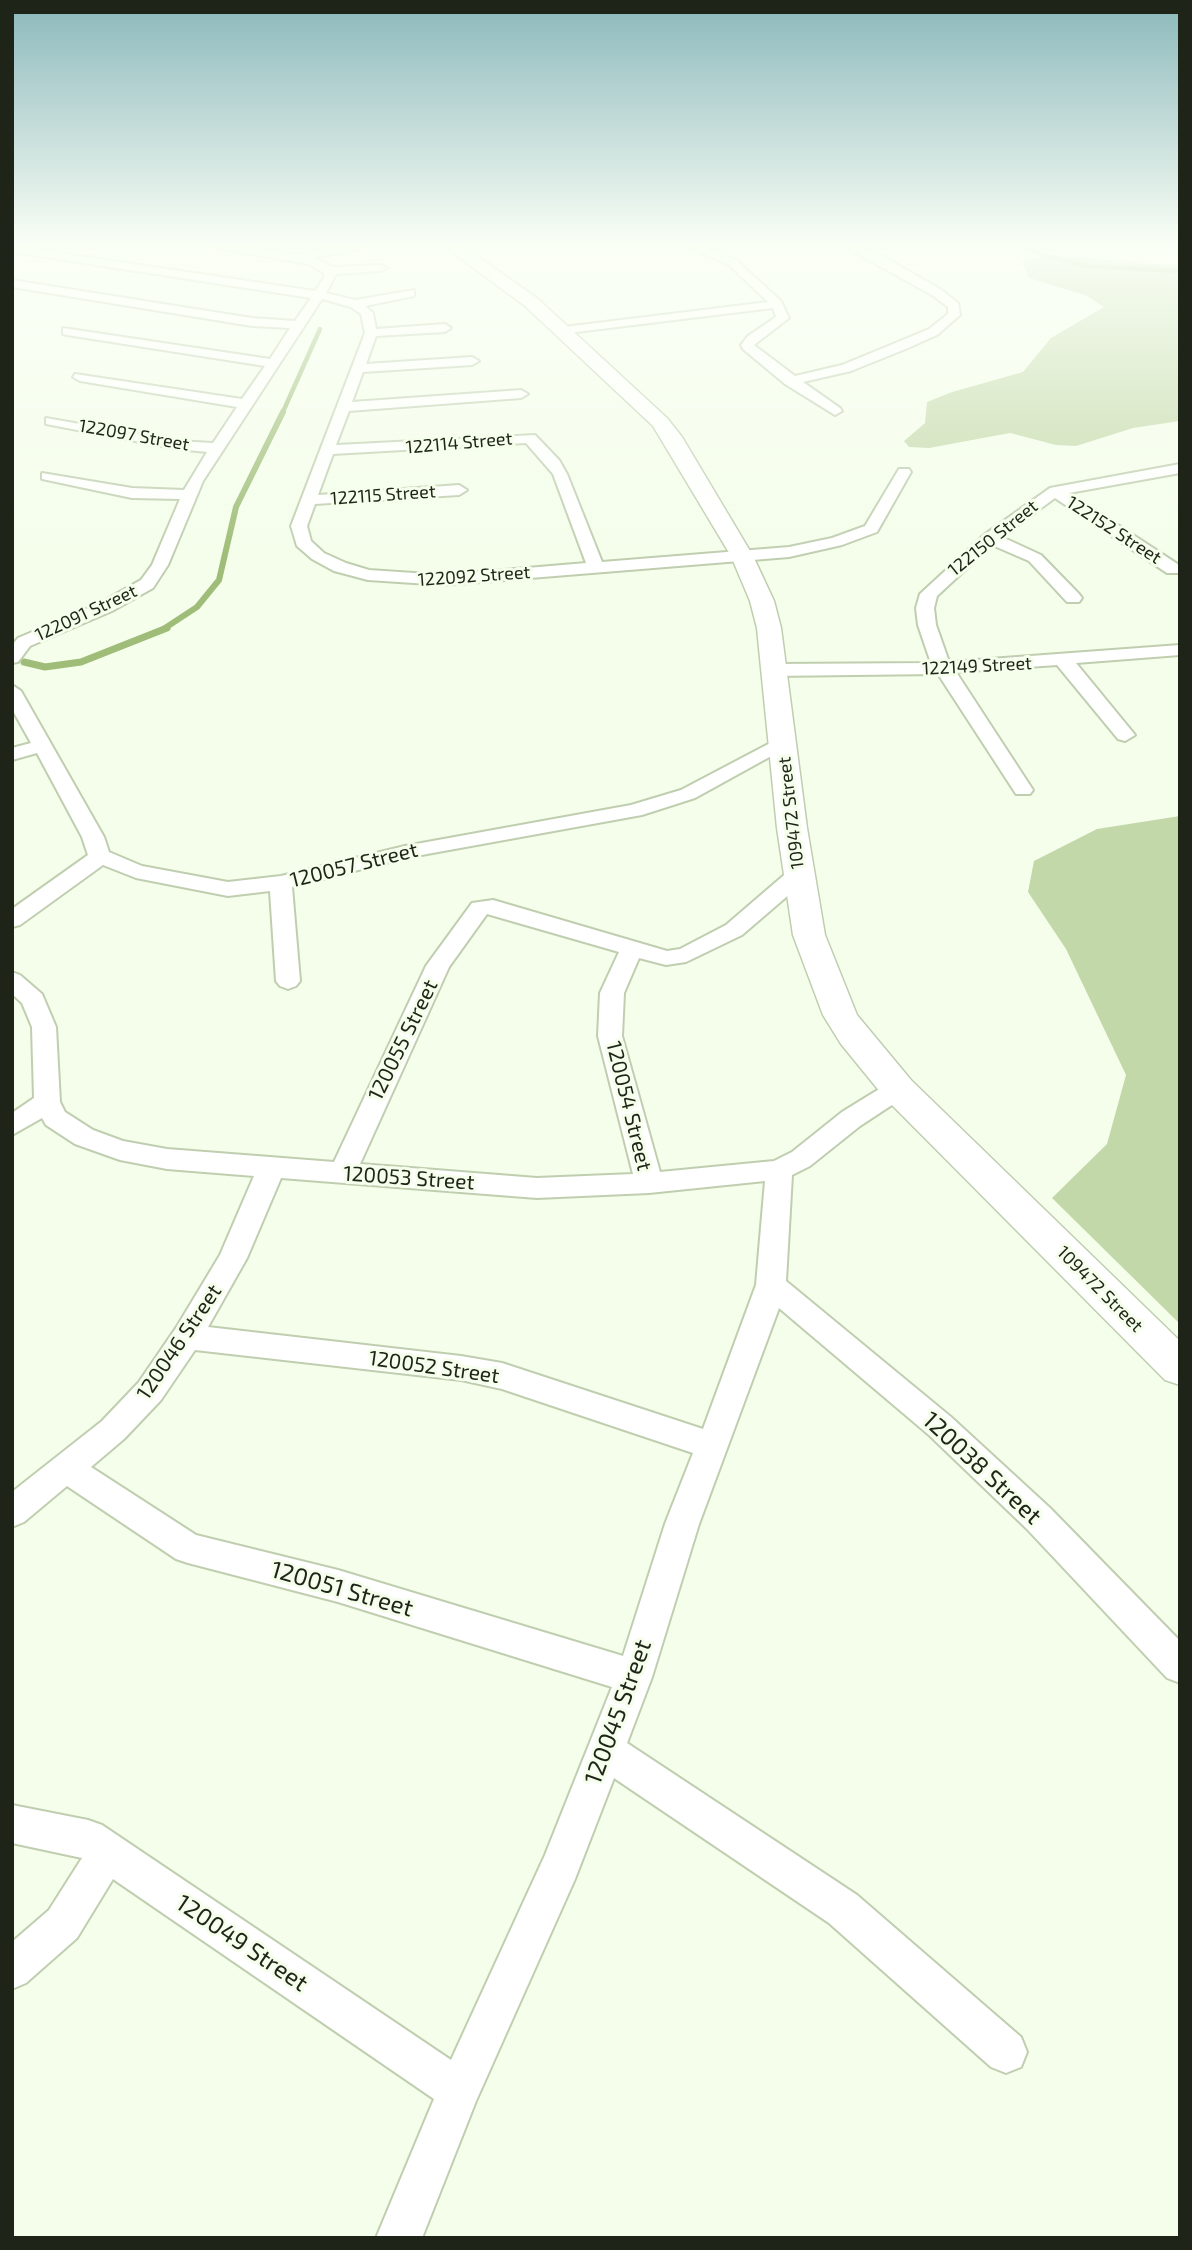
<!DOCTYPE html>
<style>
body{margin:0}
#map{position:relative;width:1192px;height:2250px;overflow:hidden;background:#f5feeb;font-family:"Exo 2",sans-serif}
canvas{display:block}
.frame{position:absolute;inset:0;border:14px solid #1f2419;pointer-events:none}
</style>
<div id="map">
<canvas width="1192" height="2250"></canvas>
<div class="frame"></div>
</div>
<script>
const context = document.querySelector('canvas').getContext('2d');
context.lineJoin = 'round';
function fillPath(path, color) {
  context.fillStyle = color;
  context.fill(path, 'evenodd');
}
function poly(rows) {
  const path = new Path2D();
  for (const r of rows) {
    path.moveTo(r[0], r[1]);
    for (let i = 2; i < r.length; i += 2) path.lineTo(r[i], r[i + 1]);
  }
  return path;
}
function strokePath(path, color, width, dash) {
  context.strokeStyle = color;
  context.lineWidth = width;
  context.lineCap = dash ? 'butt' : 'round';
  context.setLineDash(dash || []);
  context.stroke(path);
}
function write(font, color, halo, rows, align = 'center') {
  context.font = font + ' "Exo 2",sans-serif';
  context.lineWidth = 6;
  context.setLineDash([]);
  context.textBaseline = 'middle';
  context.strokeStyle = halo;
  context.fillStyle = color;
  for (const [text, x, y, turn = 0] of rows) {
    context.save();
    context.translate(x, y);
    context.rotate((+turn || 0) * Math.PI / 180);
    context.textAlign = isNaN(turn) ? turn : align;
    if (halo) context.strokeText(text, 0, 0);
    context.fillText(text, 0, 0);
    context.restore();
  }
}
const green = poly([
 [1046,255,1180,266,1180,421,1133,428,1076,446,1056,445,1010,433,929,448,909,447,904,441,925,423,927,402,952,392,1023,372,1051,338,1104,307,1087,296,1029,278,1022,262],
 [1180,816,1180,1324,1052,1198,1107,1144,1126,1075,1066,949,1028,892,1034,861,1097,829]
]);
const streamFar2 = poly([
 [1015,243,1043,255,1086,266,1180,271],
 [282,414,320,329]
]);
const streamFar1 = poly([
 [162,630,197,607,219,580,236,507,283,412]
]);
const stream = poly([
 [24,662,45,667,81,662,167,628]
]);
const street = poly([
 [190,243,216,243,297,255,353,243,369,243,368,246,314,258,332,267,381,265,387,268,381,271,336,274,326,293,355,300,414,290,414,296,365,306,373,313,376,329,445,324,451,328,445,332,376,336,366,364,472,357,479,361,472,365,363,372,352,402,521,390,528,394,521,398,349,411,336,445,535,435,559,460,567,474,602,562,789,547,832,538,865,526,899,469,909,469,911,472,877,532,842,545,789,557,444,585,368,580,334,571,312,559,297,546,291,526,365,333,361,314,351,307,322,299,203,481,168,565,153,588,112,611,30,646,18,662,12,663,12,645,18,638,100,603,141,580,152,565,180,499,132,498,42,479,42,473,132,488,184,490,207,452,177,449,51,425,46,424,46,418,177,441,213,443,237,407,80,381,73,377,75,374,242,399,265,366,67,335,63,334,63,328,270,359,290,328,252,326,12,287,12,280,252,318,295,321,311,298,12,252,12,246,315,291,324,278,324,273,308,264,190,243],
 [526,443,553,474,586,563,444,575,369,570,346,563,324,553,311,541,307,526,315,504,459,495,467,490,459,485,318,495,333,454,526,443],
 [679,243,694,243,736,260,781,301,789,318,754,345,795,376,842,365,898,342,929,329,948,314,948,307,932,295,838,243,852,243,884,257,940,289,958,303,960,315,937,335,908,348,851,371,803,382,840,408,842,411,835,415,785,384,743,349,741,345,748,336,776,317,773,308,560,334,560,328,564,327,768,302,728,264,679,243],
 [1180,464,1180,473,1069,493,1179,565,1179,573,1167,573,1055,498,1002,537,1041,555,1079,594,1082,598,1079,602,1067,602,1029,561,992,545,937,596,934,608,936,625,949,662,1180,645,1180,655,1076,663,1135,735,1125,741,1118,739,1057,665,956,672,1033,790,1030,794,1016,794,938,674,773,676,764,670,773,664,931,663,918,625,916,608,920,594,984,535,1050,488,1180,464],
 [12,685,21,691,104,837,109,852,142,866,228,882,281,876,405,846,631,805,681,790,776,740,790,740,793,744,695,798,642,815,405,858,292,887,300,981,296,986,288,989,280,986,276,981,270,891,228,896,136,878,103,865,20,925,12,927,12,909,88,855,82,837,37,753,12,760,12,748,31,743,12,709,12,685],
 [798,868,809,875,806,880,742,935,686,962,666,965,639,958,624,993,622,1036,660,1172,774,1161,792,1152,842,1112,889,1083,898,1080,907,1083,911,1089,907,1095,860,1126,810,1166,792,1175,786,1281,951,1417,1050,1508,1180,1641,1180,1683,1167,1678,1026,1528,929,1435,779,1308,699,1524,652,1677,627,1743,857,1895,1021,2037,1027,2052,1021,2067,1006,2073,991,2067,829,1923,614,1778,575,1879,476,2101,422,2238,376,2238,434,2099,113,1879,77,1938,26,1983,12,1989,12,1942,49,1910,82,1858,12,1843,12,1805,88,1820,102,1825,451,2060,545,1855,612,1687,338,1602,188,1563,176,1559,67,1486,24,1522,12,1527,12,1492,102,1421,139,1382,176,1328,220,1255,254,1176,167,1169,120,1160,75,1144,46,1125,42,1118,12,1135,12,1113,34,1098,32,1027,22,1003,12,994,12,972,20,975,42,994,56,1027,60,1102,65,1112,93,1130,123,1141,167,1149,334,1162,426,966,472,903,493,900,667,951,680,949,726,925,790,870,798,868],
 [487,914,619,952,600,993,598,1036,633,1174,537,1178,360,1164,449,967,487,914],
 [281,1178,537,1198,649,1193,765,1181,756,1285,703,1429,502,1363,461,1356,208,1327,247,1258,281,1178],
 [195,1350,461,1380,502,1389,693,1453,665,1524,623,1656,338,1570,196,1535,91,1467,124,1439,161,1400,195,1350]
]);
const secondary = poly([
 [440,243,458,243,537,298,667,418,682,437,753,556,774,601,781,628,807,828,825,935,857,1015,911,1080,1180,1341,1180,1385,1165,1380,885,1098,841,1044,823,1015,793,935,777,828,757,628,750,601,731,556,653,426,525,306,440,243]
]);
const farStreetnames = [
 ["122097 Street",134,435,10],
 ["122114 Street",459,443,-5],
 ["122115 Street",383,495,-4],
 ["122152 Street",1114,530,33],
 ["122150 Street",993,538,-39],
 ["122092 Street",474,576,-4],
 ["122091 Street",86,613,-25],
 ["122149 Street",977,666,-3],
 ["109472 Street",791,813,-97],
 ["109472 Street",1100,1289,45]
];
const streetNames = [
 ["120057 Street",354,865,-14],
 ["120055 Street",403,1040,-64],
 ["120054 Street",629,1106,76],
 ["120053 Street",409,1178,4],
 ["120046 Street",179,1342,-56],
 ["120052 Street",434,1367,8]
];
const nearStreetnames = [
 ["120038 Street",982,1468,43],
 ["120051 Street",342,1589,16],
 ["120045 Street",618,1712,-70],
 ["120049 Street",242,1943,34]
];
fillPath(green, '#c3d8a8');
strokePath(streamFar2, '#9fbd78', 4.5);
strokePath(streamFar1, '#9fbd78', 6);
strokePath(stream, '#9fbd78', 7);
strokePath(street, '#c0ceb0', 4);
strokePath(secondary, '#c0ceb0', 3);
fillPath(street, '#fff');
fillPath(secondary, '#fff');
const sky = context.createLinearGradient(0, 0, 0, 558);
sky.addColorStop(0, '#8bb8bb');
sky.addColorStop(0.44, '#fafff6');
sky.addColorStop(1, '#fafff600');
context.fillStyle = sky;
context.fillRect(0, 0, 1192, 558);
write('18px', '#1f2419', '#f5feeb', farStreetnames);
write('21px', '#1f2419', '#f5feeb', streetNames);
write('24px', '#1f2419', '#f5feeb', nearStreetnames);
</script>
